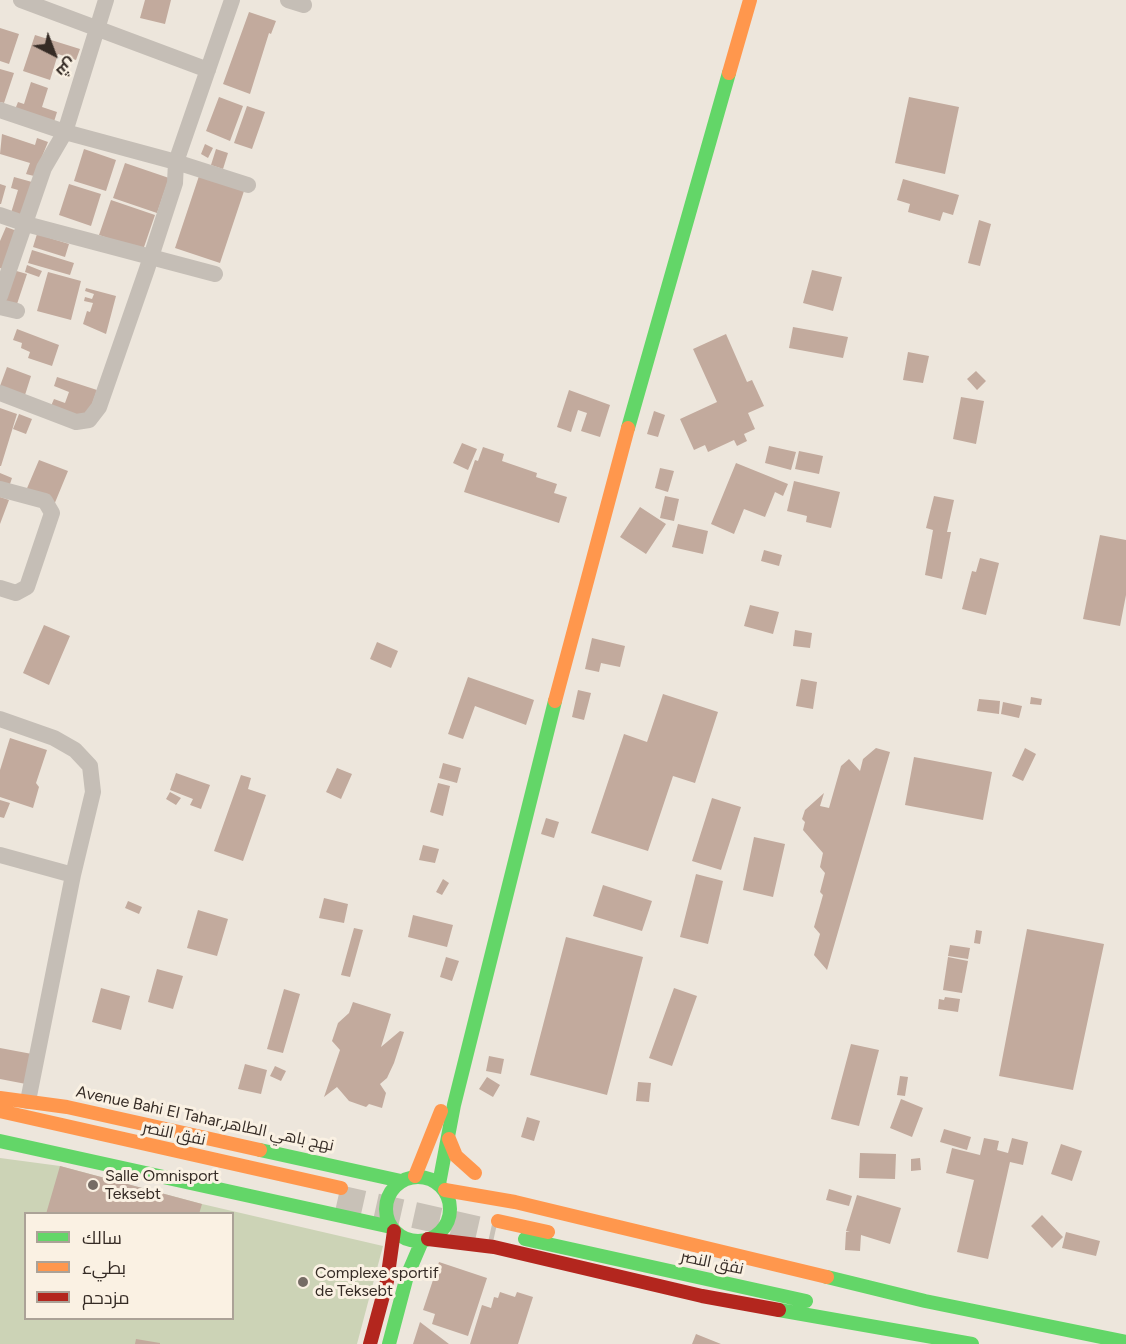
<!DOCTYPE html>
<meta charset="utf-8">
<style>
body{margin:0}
#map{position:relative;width:1126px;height:1344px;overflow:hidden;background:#ede6dc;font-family:Figtree,Cairo,sans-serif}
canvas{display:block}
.legend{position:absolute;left:24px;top:1212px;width:210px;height:108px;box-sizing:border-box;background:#faf1e3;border:2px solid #aba297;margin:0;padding:8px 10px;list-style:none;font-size:18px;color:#352b25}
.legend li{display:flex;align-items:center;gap:12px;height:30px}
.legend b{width:30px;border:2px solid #aba297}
.north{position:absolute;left:24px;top:24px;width:60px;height:60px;-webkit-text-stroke:4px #faf1e3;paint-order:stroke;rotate:138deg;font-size:16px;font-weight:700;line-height:24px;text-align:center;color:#352b25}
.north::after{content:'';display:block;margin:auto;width:21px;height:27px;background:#352b25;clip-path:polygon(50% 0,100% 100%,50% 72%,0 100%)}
</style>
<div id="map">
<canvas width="1126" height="1344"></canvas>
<ul class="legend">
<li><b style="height:8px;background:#63d668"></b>سالك</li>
<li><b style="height:8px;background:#ff974d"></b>بطيء</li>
<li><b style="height:8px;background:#b3261e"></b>مزدحم</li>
</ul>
<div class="north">ش</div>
</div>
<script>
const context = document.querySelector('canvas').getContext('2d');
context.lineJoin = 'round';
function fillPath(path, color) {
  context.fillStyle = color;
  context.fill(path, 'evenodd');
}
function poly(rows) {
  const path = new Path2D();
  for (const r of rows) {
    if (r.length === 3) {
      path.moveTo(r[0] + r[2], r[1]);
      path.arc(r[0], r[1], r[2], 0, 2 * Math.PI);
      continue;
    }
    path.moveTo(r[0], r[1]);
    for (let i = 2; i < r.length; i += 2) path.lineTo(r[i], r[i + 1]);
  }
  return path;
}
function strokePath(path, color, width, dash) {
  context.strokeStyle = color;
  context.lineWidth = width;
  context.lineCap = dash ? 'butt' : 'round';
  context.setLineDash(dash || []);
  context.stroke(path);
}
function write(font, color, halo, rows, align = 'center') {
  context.font = font + ' Figtree,Cairo,sans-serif';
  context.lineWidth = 6;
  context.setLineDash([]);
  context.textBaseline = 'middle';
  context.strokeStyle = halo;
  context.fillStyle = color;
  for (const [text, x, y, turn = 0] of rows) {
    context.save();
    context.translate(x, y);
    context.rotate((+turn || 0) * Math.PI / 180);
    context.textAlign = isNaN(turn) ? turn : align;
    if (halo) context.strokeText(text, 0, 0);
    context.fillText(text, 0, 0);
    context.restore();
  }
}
const green = poly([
 [0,1158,60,1166,202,1204,383,1246,357,1344,0,1344],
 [26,1214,232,1214,232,1318,26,1318]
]);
const building = poly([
 [145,0,171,0,165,24,140,18],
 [249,12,276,21,271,34,269,33,250,94,223,84],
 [0,28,19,34,9,64,0,61],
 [35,35,80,49,76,60,58,54,50,80,23,71],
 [0,69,14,73,4,103,0,102],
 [31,82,48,88,42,107,57,112,53,125,14,112,18,102,24,104],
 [219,97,243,106,230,141,206,131],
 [909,97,959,107,945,174,895,163],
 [247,106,265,112,252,149,234,143],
 [2,134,35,145,37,138,48,142,34,176,26,174,30,163,0,154],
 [205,144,213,148,208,158,201,154],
 [84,149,116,160,106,191,74,181],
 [216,149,228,153,223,169,211,165],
 [125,163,169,178,157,213,113,198],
 [199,176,244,191,220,263,175,248],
 [14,177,32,182,20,216,11,213,18,190,11,188],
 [903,179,959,195,953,215,943,212,940,221,908,212,910,204,897,200],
 [0,184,6,186,1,204,0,204],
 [69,184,101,194,91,226,59,215],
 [111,200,155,215,143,250,99,235],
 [979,220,991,224,980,266,968,263],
 [6,227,20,232,7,271,0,268,0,241],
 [37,234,69,244,65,257,33,247],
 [32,250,74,263,70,275,28,263],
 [27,265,42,271,39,277,25,272],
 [13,270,27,274,16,307,3,303],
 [812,270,842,277,833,311,803,303],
 [48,272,81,281,71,320,37,311],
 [86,288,116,296,106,334,83,324,87,311,90,312,93,303,84,301,85,297,92,299,94,294,85,291],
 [793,327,848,337,843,358,789,348],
 [17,329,59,345,52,366,28,358,30,352,21,348,22,343,13,340],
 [726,334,747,382,752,380,764,406,748,413,755,429,744,434,747,441,737,446,734,440,708,452,705,445,694,450,680,419,717,402,693,349],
 [908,352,929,356,923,383,903,380],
 [7,367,31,376,25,395,0,386],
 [976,371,986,381,977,390,967,379],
 [57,377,97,390,87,418,51,406,54,399,65,403,69,392,54,386],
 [569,390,610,405,600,437,581,431,587,413,578,410,571,432,557,427],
 [961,397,984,401,976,444,953,439],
 [0,408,17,414,1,466,0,466],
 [654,411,665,415,658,437,647,434],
 [19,414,32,419,26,434,13,429],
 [462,443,477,449,468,470,453,463],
 [769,446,796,452,791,470,765,463],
 [483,447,504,454,502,461,537,473,536,477,557,484,554,493,567,497,559,523,464,492,475,460,478,461],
 [799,451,823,456,819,474,795,469],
 [39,460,68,471,54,505,25,493],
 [736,463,788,484,783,496,775,492,765,517,744,509,734,534,711,524],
 [660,468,674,471,668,492,655,488],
 [0,473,12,478,8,490,0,487],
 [794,481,840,492,831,528,806,522,807,516,787,511],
 [665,496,679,499,674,521,660,518],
 [934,496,954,500,947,532,951,532,942,579,925,575,933,530,926,528],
 [0,497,9,500,0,524],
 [640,507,666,524,646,554,620,537],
 [678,524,708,531,703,554,672,547],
 [1100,535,1126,540,1126,595,1120,626,1083,619],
 [764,550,782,555,779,566,761,561],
 [980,558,999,563,986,615,962,609,972,571,976,572],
 [750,605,779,612,773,634,744,626],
 [44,625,70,636,49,685,23,673],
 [795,630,812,633,810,648,793,646],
 [592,638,625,646,620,667,601,663,599,672,585,669],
 [377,642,398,651,391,668,370,659],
 [468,677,534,700,526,725,475,706,463,739,448,734],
 [801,679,817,682,813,709,796,706],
 [578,690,591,693,584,720,572,717],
 [663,694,718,712,695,783,673,776,648,851,591,833,624,734,647,742],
 [1031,697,1042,699,1041,705,1030,704],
 [979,699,1000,701,999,714,977,711],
 [1003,702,1022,706,1019,718,1001,714],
 [10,738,47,750,36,783,39,787,33,808,0,797,0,770],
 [876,748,890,752,827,970,814,955,820,934,814,927,823,895,820,892,825,873,820,867,823,853,803,830,805,822,802,819,805,810,824,793,820,806,829,808,841,766,849,759,860,771,863,759],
 [1025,748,1036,754,1023,781,1012,776],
 [914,757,992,772,983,820,905,805],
 [443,763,461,768,457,783,439,778],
 [337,768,352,774,341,799,326,792],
 [176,773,210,785,201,809,190,805,193,799,170,790],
 [241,775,251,778,248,789,266,795,243,861,214,851],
 [438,783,450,786,443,816,430,812],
 [170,792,181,798,176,805,166,799],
 [712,798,741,807,721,870,692,861],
 [0,800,10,803,4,818,0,817],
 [546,818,559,822,554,838,541,834],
 [754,837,785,844,773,897,743,890],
 [423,845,439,849,435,863,419,860],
 [696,874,723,881,708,944,680,937],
 [443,879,449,883,442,895,436,892],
 [603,885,652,901,642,931,593,916],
 [324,898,348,904,344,923,319,918],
 [128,901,142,907,139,914,125,908],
 [198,910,228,919,217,956,187,948],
 [413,915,453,925,447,947,408,937],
 [354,928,363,930,350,977,341,975],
 [1027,929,1104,944,1073,1090,999,1076],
 [976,930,982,931,980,944,974,943],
 [566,937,643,957,607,1095,530,1075],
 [950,945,970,948,968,959,948,956],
 [446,957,459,961,452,981,440,977],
 [948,957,968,961,962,993,943,990],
 [157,969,183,976,173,1009,148,1002],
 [101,988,130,996,121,1030,92,1022],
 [674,988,697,996,672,1066,649,1058],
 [284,989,300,994,283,1053,267,1049],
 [945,997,960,999,958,1012,938,1009,939,999,944,1000],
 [353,1002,391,1014,381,1047,400,1031,404,1032,394,1063,387,1078,380,1084,386,1093,382,1108,369,1104,366,1107,349,1101,337,1087,324,1097,340,1050,332,1041,338,1023,349,1013],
 [851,1044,879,1050,859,1126,831,1119],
 [0,1048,32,1054,26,1084,0,1079],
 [489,1056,504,1059,501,1074,486,1071],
 [245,1064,267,1070,261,1094,238,1089],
 [275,1066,286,1071,281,1081,270,1076],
 [900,1076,908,1077,905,1096,897,1095],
 [487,1077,500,1085,493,1097,479,1089],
 [638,1082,651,1083,649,1102,636,1101],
 [901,1099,923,1108,912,1137,890,1128],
 [527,1117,540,1121,534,1141,521,1137],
 [944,1129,971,1137,967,1150,940,1142],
 [984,1138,999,1141,997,1150,1008,1153,1012,1138,1028,1142,1023,1165,1010,1162,988,1259,957,1252,974,1180,946,1173,952,1148,980,1155],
 [1061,1144,1082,1151,1072,1181,1051,1174],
 [860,1153,896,1154,895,1179,859,1178],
 [920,1158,921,1170,911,1171,911,1159],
 [60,1166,202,1204,199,1214,46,1214],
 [829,1189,852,1196,849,1206,826,1200],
 [857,1195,901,1208,890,1244,861,1235,860,1251,845,1250,846,1232,850,1232,846,1231],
 [1042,1215,1063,1237,1052,1248,1031,1226],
 [1066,1232,1100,1241,1096,1256,1062,1248],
 [439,1262,487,1278,468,1336,432,1324,435,1314,423,1310],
 [500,1292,515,1297,517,1292,533,1297,518,1344,470,1344,482,1305,491,1308,494,1297,498,1298],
 [420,1322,449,1344,413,1344],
 [696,1334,721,1344,692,1344],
 [136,1339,160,1343,160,1344,135,1344]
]);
const primaryTunnel = poly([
 [338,1198,495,1233]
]);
const street = poly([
 [21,0,208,70],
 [288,0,304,5],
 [0,110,65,132,176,162,248,185],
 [0,215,26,224,215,274],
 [0,296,44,168,65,132,106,0],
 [0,307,17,311],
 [0,393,76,422,89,420,99,407,147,269,175,183,176,162,232,0],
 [0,489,45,501,52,513,27,587,16,593,0,588],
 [0,719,54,738,75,750,90,766,93,792,73,875,28,1101],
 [0,855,73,875]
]);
const fast = poly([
 [628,428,729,73],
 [0,1141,391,1227],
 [260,1150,401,1181],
 [418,1209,32],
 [439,1184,454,1105,555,701],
 [525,1239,806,1301],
 [827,1277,925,1301,1126,1342],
 [779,1310,972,1344],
 [389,1344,407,1276,422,1241]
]);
const slow = poly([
 [729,73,750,0],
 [555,701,628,428],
 [0,1098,67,1107,260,1150],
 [0,1111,341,1188],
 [449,1139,456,1156,475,1173],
 [415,1176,441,1111],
 [445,1190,515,1202,827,1277],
 [498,1221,548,1232]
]);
const jam = poly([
 [428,1239,494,1247,702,1296,779,1310],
 [370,1344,387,1281,394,1231]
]);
const markers = [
 [93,1185,6,"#756c65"],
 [303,1282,6,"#756c65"]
];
const streetNames = [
 ["Avenue Bahi El Tahar,نهج باهي الطاهر",205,1119,12],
 ["نفق النصر",174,1134,12],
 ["نفق النصر",712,1263,12]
];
const poiNames = [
 ["Salle Omnisport",105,1176],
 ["Teksebt",105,1194],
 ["Complexe sportif",315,1273],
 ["de Teksebt",315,1291]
];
fillPath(green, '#ccd3b6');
fillPath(building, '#c2aa9d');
strokePath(primaryTunnel, '#c8c1b7', 26, [26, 13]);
strokePath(street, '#c5beb6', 16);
strokePath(fast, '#63d668', 14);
strokePath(slow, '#ff974d', 14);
strokePath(jam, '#b3261e', 14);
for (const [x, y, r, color] of markers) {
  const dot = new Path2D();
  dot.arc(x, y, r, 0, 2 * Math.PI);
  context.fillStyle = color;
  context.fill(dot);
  strokePath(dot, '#faf1e3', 2);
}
write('16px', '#352b25', '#faf1e3', streetNames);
write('16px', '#352b25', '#faf1e3', poiNames, 'left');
</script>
